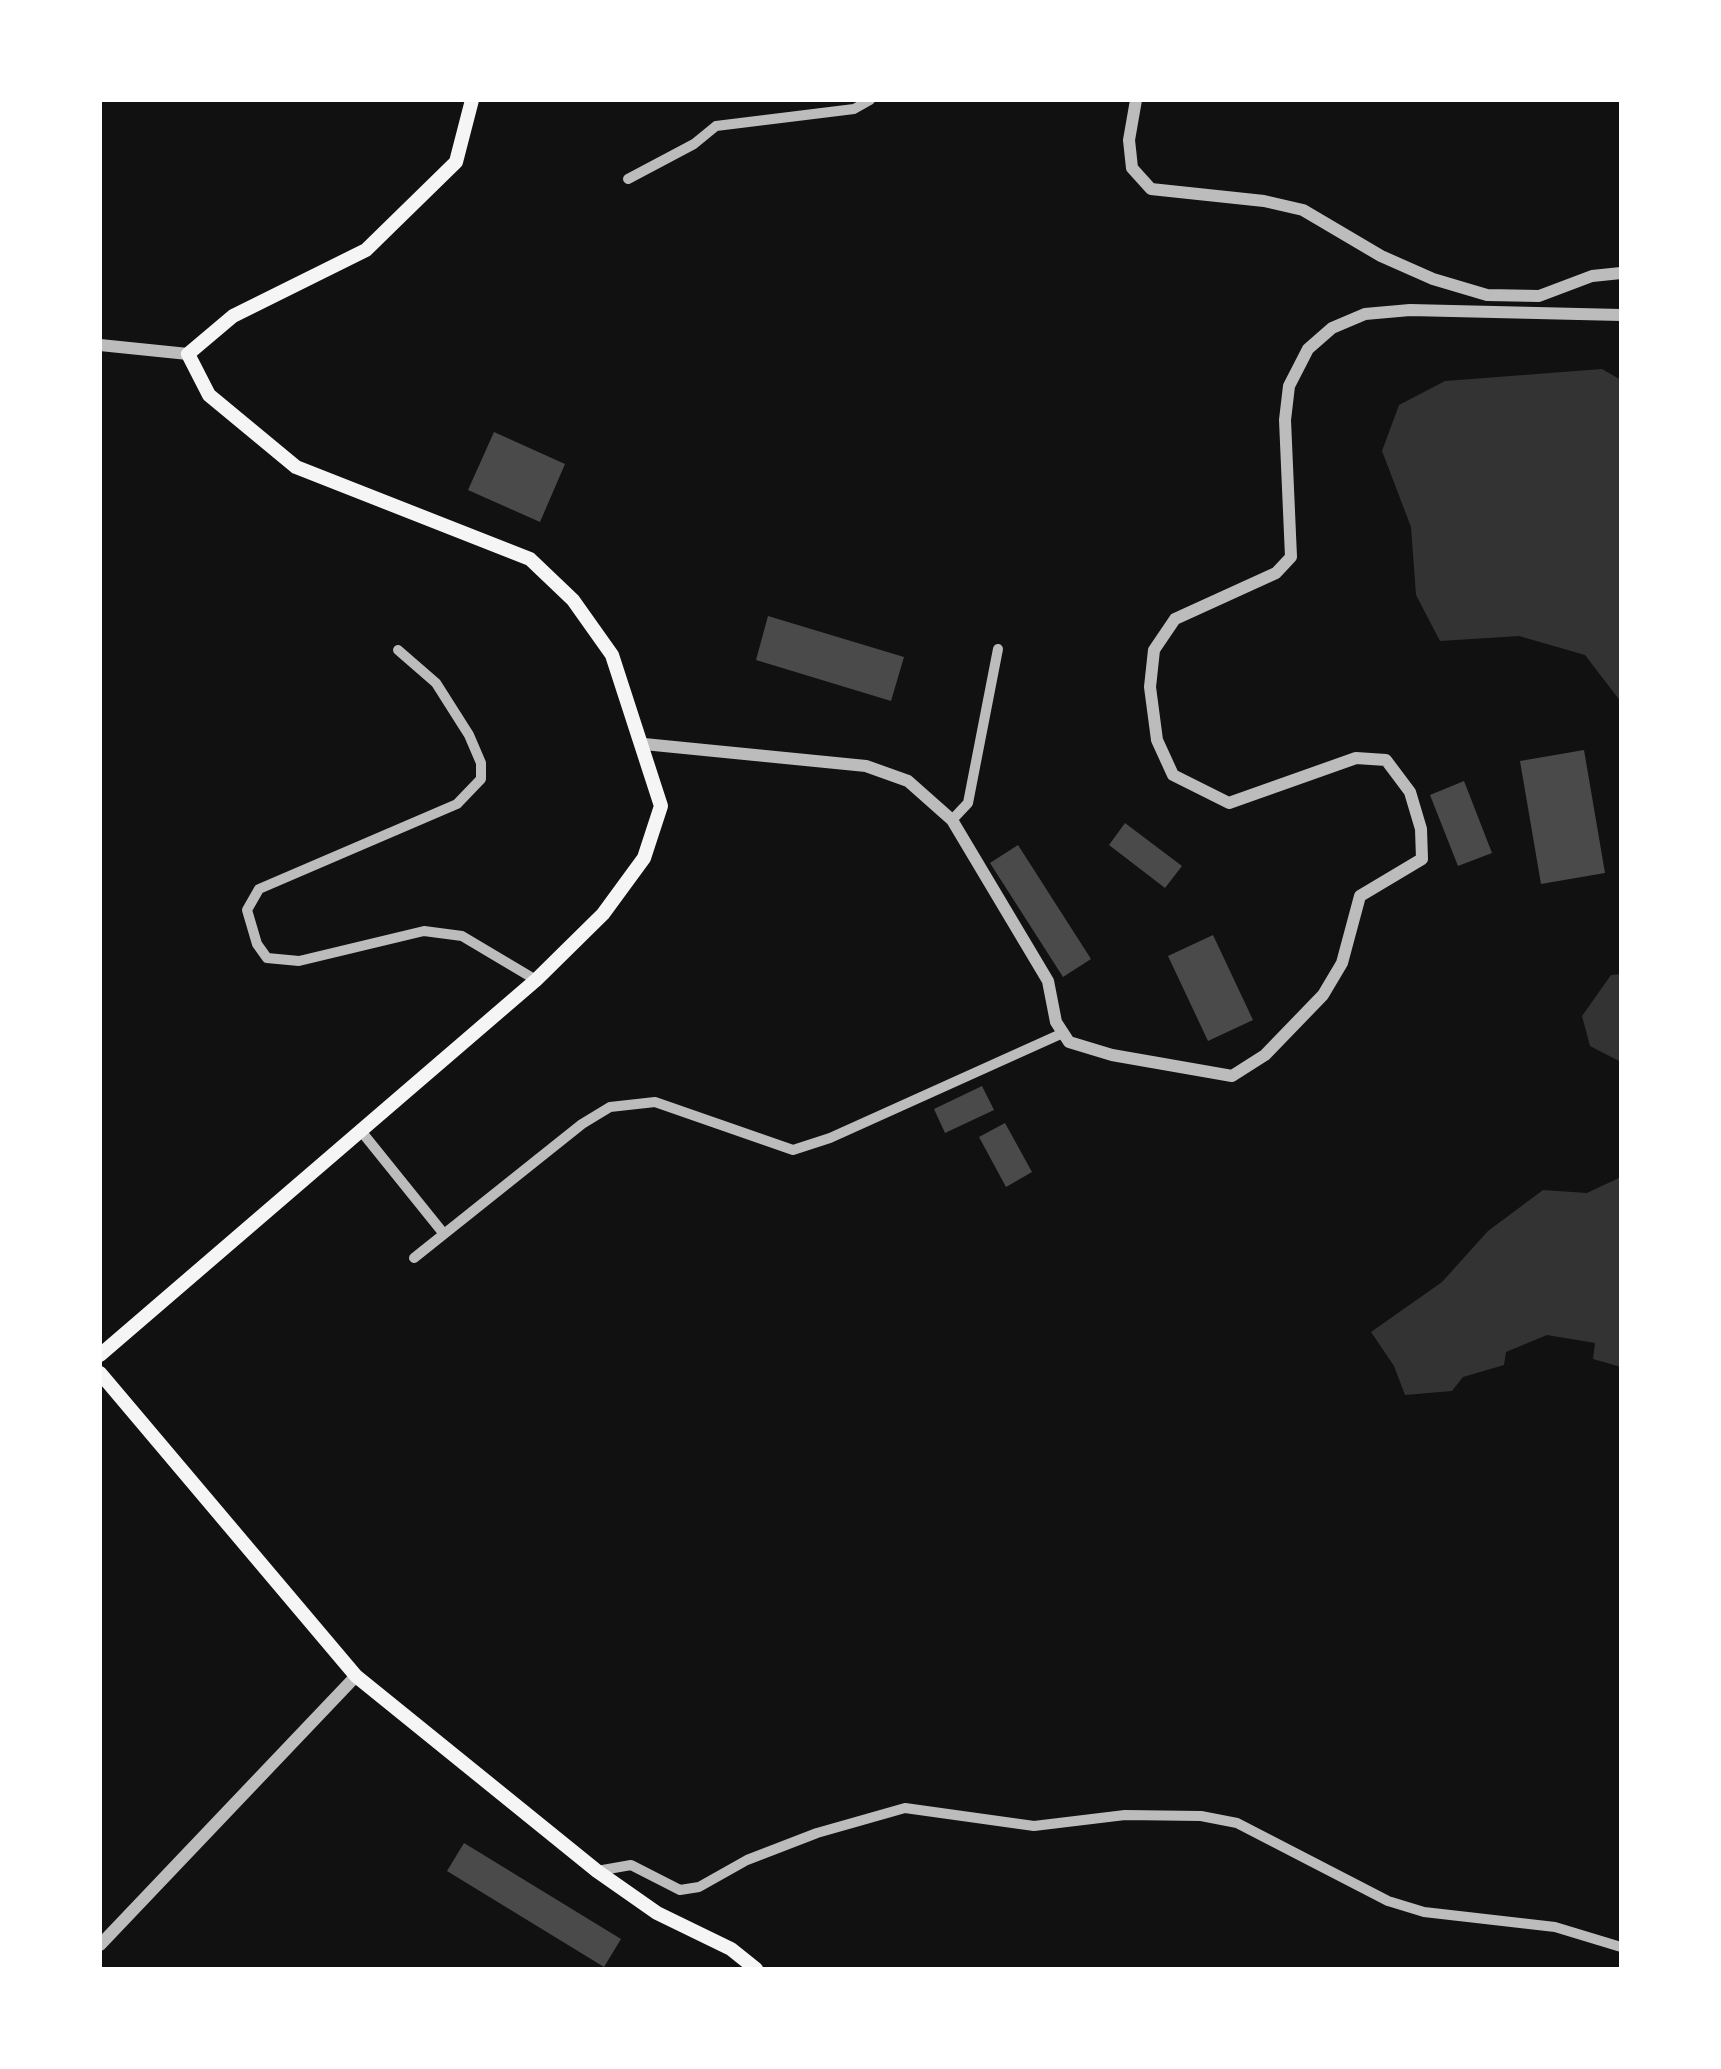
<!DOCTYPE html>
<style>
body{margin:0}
#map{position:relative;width:1721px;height:2069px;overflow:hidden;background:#111;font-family:"Titillium Web",sans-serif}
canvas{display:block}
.frame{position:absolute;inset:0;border:102px solid #fff;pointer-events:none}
</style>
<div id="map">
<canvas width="1721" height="2069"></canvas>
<div class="frame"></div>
</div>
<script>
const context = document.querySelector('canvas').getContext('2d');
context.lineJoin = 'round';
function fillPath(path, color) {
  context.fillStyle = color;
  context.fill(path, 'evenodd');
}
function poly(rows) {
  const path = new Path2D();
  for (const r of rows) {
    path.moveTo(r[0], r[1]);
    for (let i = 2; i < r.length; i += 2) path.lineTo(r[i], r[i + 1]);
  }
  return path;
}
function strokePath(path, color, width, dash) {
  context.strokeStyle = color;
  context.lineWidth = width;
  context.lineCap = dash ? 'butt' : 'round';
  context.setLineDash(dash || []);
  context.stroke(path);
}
const water = poly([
 [1602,369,1621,380,1621,702,1585,655,1519,636,1440,641,1416,595,1411,527,1382,451,1399,405,1445,381],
 [1621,974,1621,1062,1590,1046,1582,1016,1611,975],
 [1621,1177,1621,1367,1593,1359,1595,1343,1547,1335,1506,1352,1504,1365,1463,1377,1452,1391,1405,1395,1394,1366,1371,1332,1442,1282,1488,1231,1543,1190,1587,1193]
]);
const building = poly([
 [494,432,565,464,540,522,468,490],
 [768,616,904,657,891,701,756,660],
 [1584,750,1605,873,1541,884,1520,761],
 [1464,781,1492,853,1458,866,1430,795],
 [1125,823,1182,866,1165,888,1109,845],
 [1018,845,1091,959,1063,977,990,863],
 [1213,935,1253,1020,1208,1041,1168,956],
 [982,1086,994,1110,945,1133,934,1109],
 [1005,1123,1032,1172,1006,1187,979,1137],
 [464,1843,621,1939,604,1967,447,1871]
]);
const minor = poly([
 [628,179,694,144,716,126,854,109,870,100],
 [398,650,436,683,469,735,481,763,481,779,457,804,259,889,247,910,257,944,267,958,299,961,424,931,462,936,536,980],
 [952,820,968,803,998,649],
 [361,1131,444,1234],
 [414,1258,582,1124,610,1107,655,1102,793,1150,830,1138,1063,1033],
 [597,1871,631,1865,680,1890,699,1887,747,1860,817,1833,905,1808,1034,1826,1125,1815,1201,1816,1237,1823,1388,1901,1424,1912,1555,1927,1621,1947]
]);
const tertiary = poly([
 [1136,100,1129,140,1132,168,1151,189,1264,201,1303,210,1381,256,1433,279,1487,295,1539,296,1592,276,1621,273],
 [100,345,188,354],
 [644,744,866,766,908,781,952,820,1048,981,1056,1022,1069,1042,1112,1055,1232,1076,1265,1055,1323,995,1342,963,1360,896,1422,859,1421,829,1410,792,1386,760,1356,758,1229,803,1173,775,1157,740,1150,687,1154,650,1175,619,1276,573,1291,557,1285,420,1289,386,1308,349,1332,328,1365,314,1410,310,1621,315],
 [100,1945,356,1676]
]);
const secondary = poly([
 [100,1355,536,980,603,914,644,858,661,806,612,655,573,600,530,559,296,467,209,395,188,354,233,316,366,250,456,162,472,100],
 [100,1373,356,1676,597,1871,657,1913,731,1949,756,1969]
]);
fillPath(water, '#333');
fillPath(building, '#4a4a4a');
strokePath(minor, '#bcbcbc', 10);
strokePath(tertiary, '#bcbcbc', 12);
strokePath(secondary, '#f5f5f5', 14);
</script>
